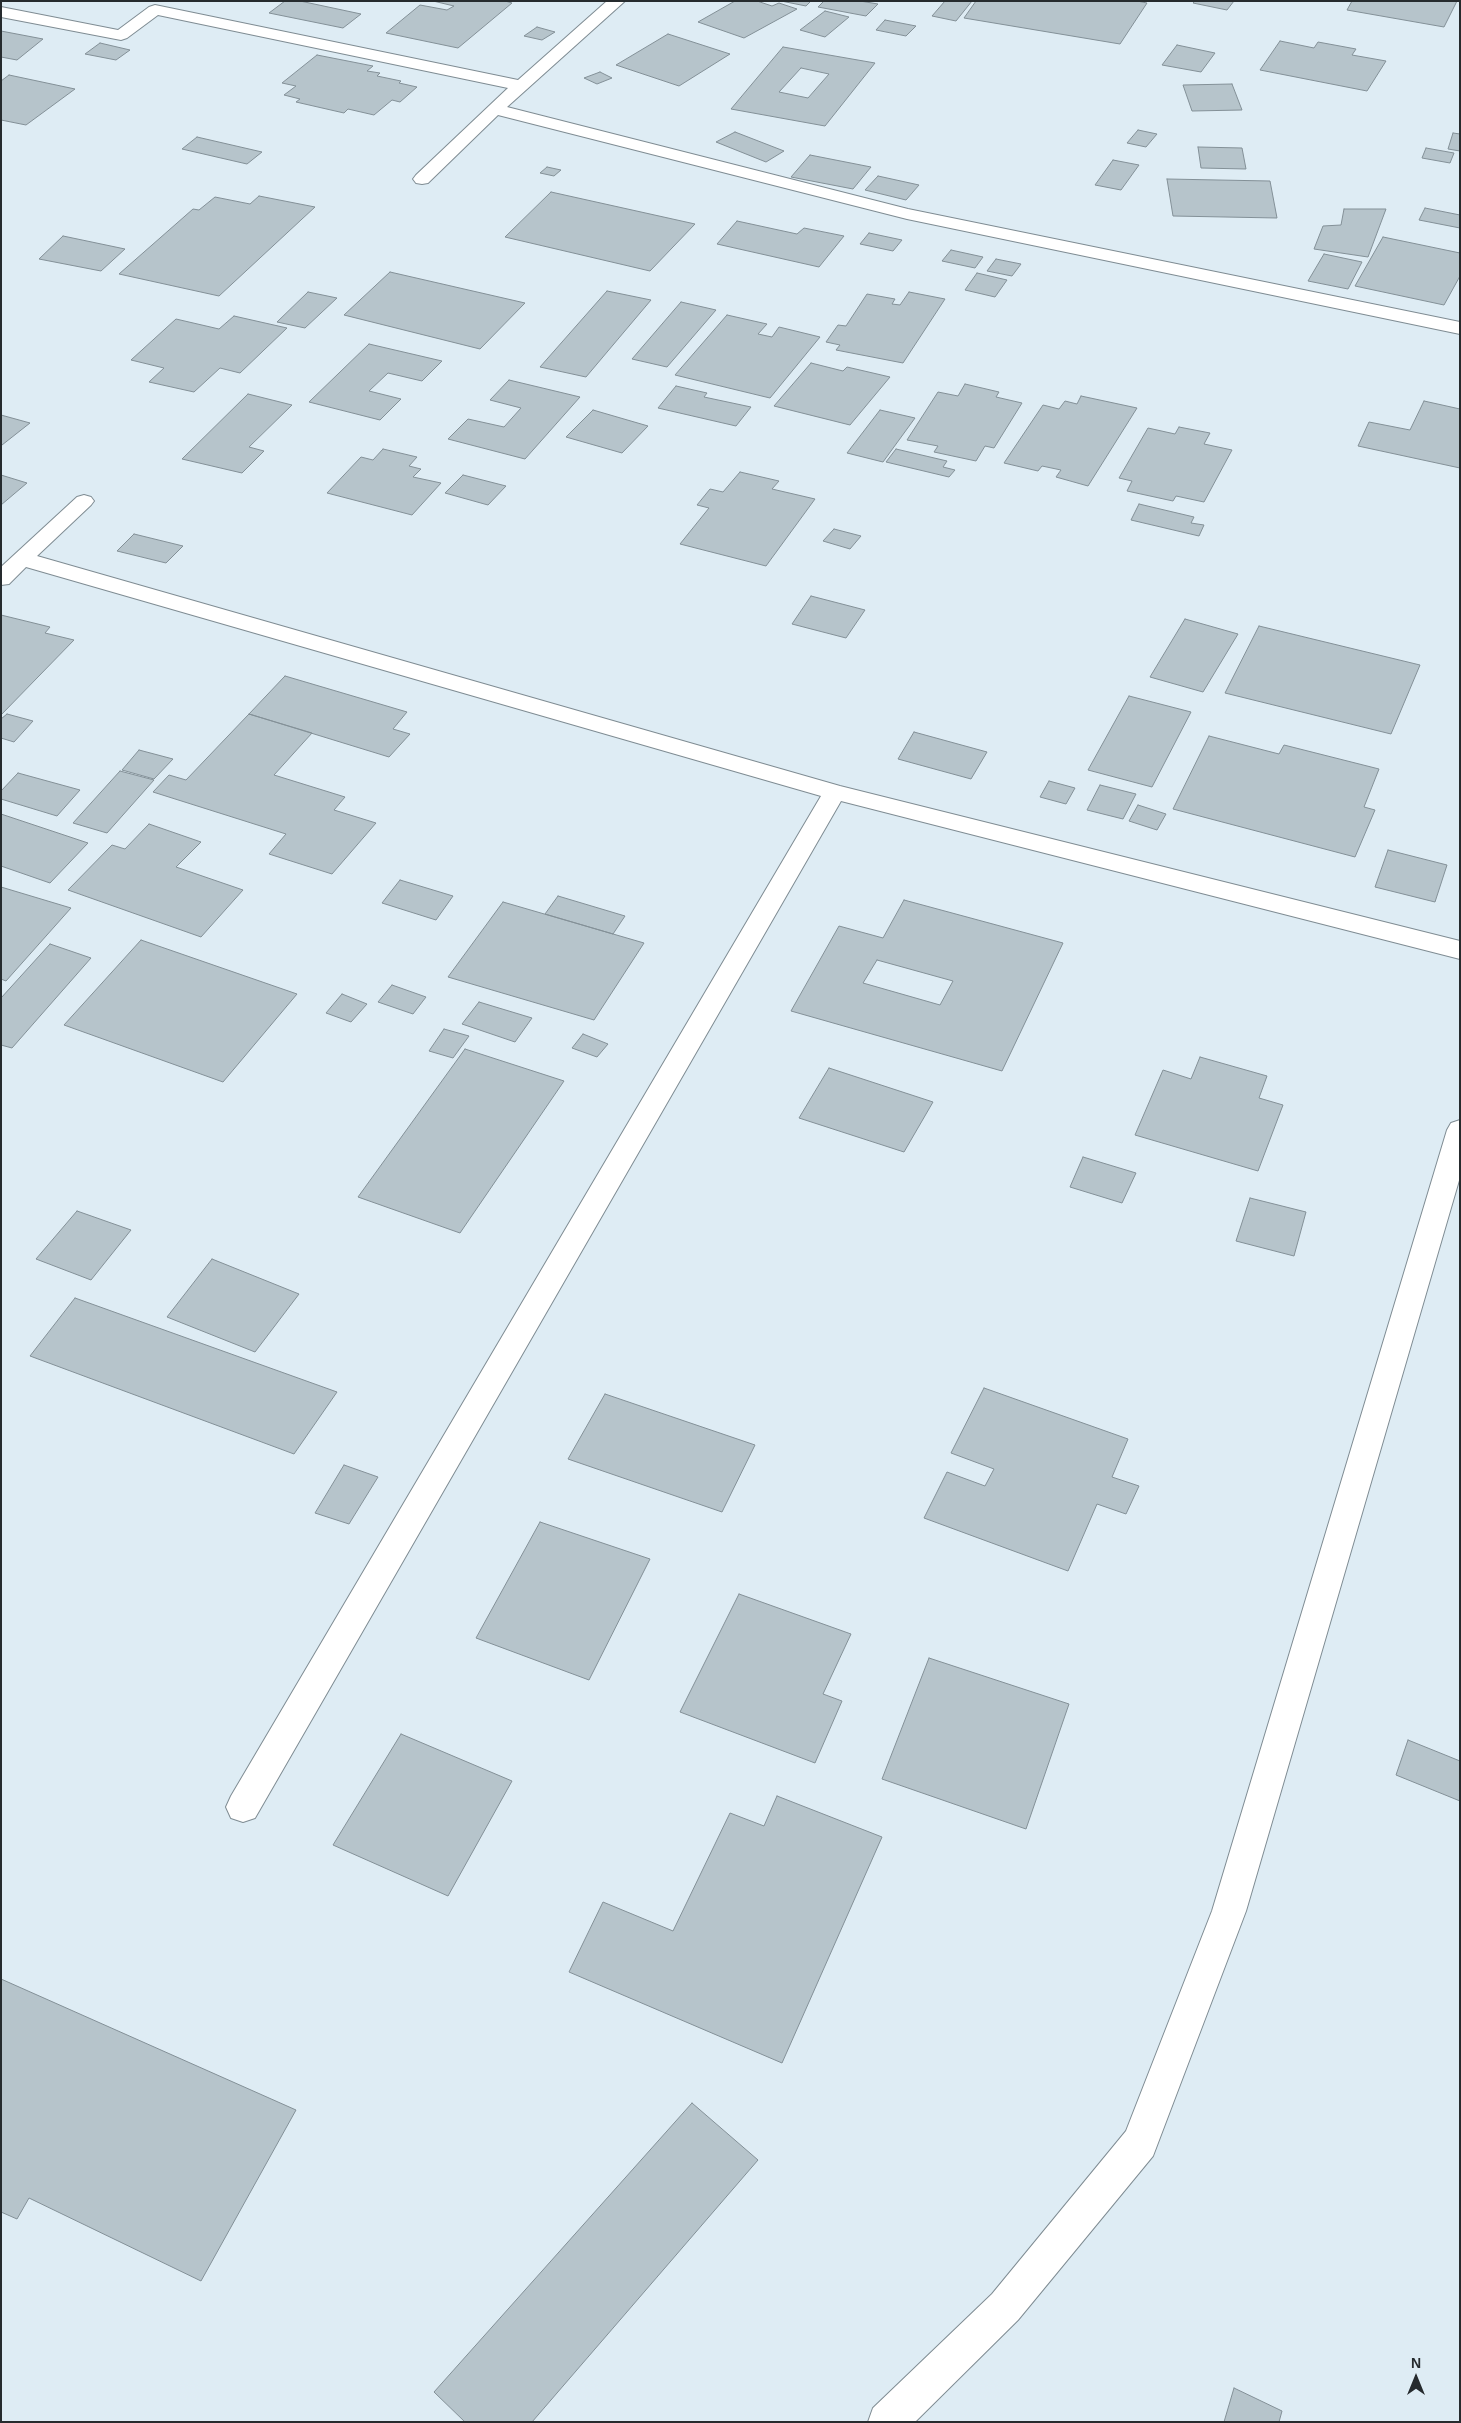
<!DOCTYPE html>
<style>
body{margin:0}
#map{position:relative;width:1461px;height:2423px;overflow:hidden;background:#deecf4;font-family:Helvetica,sans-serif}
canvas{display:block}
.frame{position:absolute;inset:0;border:2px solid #262b2e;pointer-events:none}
.north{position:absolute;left:1391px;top:2353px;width:50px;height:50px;-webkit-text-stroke:4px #deecf4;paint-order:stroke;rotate:0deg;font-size:14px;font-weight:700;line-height:20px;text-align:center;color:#262b2e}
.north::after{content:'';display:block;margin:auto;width:18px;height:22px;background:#262b2e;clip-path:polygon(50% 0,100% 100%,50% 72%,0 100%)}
</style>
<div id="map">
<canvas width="1461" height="2423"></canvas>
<div class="frame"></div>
<div class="north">N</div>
</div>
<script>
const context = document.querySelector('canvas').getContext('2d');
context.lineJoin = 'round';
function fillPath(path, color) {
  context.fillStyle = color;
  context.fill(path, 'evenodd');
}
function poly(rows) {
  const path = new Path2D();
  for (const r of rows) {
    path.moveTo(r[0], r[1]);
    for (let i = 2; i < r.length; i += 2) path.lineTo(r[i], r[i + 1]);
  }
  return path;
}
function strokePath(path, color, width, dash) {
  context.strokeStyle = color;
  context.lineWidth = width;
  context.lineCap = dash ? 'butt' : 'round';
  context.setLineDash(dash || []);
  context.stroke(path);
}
const building = poly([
 [285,1,300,1,361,14,343,28,269,13,285,1],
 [433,1,505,1,512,3,458,48,386,33,420,5,447,10,454,6,433,1],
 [735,1,757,1,772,6,779,3,797,9,744,38,698,22,735,1],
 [781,1,811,1,806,6,781,1],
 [824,1,860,1,878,4,866,16,818,7,824,1],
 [945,1,972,1,956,21,932,16,945,1],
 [976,1,1137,1,1147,3,1120,44,964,18,976,1],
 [1195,1,1234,1,1227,10,1193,3,1195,1],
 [1352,1,1457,1,1444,27,1347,10,1352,1],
 [825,11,849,17,825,37,800,30,825,11],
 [885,20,916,26,906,36,876,30,885,20],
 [537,27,555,32,542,40,524,36,537,27],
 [1,31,43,39,17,60,1,57,1,31],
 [668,34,730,54,679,86,616,65,668,34],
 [1280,41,1314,48,1318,42,1356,49,1352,55,1386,61,1367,91,1260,70,1280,41],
 [100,43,130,50,116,60,85,54,100,43],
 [1177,45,1215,53,1201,72,1162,65,1177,45],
 [783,47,875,63,825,126,731,109,783,47],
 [801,68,829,74,808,98,779,92,801,68],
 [317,55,373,66,367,71,380,73,377,76,401,81,399,83,417,87,400,102,392,100,374,115,348,109,344,113,296,102,300,99,284,95,296,86,282,83,317,55],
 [600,72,612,78,597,84,584,78,600,72],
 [9,75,75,89,26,125,1,120,1,81,9,75],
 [1232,84,1242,110,1192,111,1183,85,1232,84],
 [1138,130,1157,134,1146,147,1127,143,1138,130],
 [735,132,784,151,766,162,716,142,735,132],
 [1453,133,1460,134,1460,151,1448,149,1453,133],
 [197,137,262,152,247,164,182,149,197,137],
 [1198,147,1242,148,1246,169,1201,168,1198,147],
 [1426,148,1454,153,1450,163,1422,158,1426,148],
 [810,155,871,167,853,189,791,177,810,155],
 [1113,160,1139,165,1121,190,1095,185,1113,160],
 [547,167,561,170,554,176,540,173,547,167],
 [878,176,919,185,906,200,865,190,878,176],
 [1167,179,1270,181,1277,218,1173,216,1167,179],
 [551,192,695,224,650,271,505,237,551,192],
 [259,196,315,207,219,296,119,274,193,209,199,210,215,197,250,204,259,196],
 [1425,208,1460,215,1460,228,1419,220,1425,208],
 [1344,209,1386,209,1368,257,1314,249,1323,226,1341,225,1344,209],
 [737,221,797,234,804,228,844,236,819,267,717,244,737,221],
 [869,233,902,240,893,251,860,244,869,233],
 [63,236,125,249,101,271,39,259,63,236],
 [1383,237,1460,253,1460,276,1444,305,1355,286,1383,237],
 [951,250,983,257,975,268,942,261,951,250],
 [1324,254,1362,262,1348,289,1308,281,1324,254],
 [996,259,1021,264,1012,276,987,271,996,259],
 [390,272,525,303,480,349,344,315,390,272],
 [977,273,1007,280,995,297,965,290,977,273],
 [607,291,651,300,586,377,540,367,607,291],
 [308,292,337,298,305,328,277,322,308,292],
 [909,292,945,299,903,363,836,350,840,345,826,342,838,325,846,326,867,294,895,299,892,304,900,305,909,292],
 [681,302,716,310,667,367,632,359,681,302],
 [727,315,767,324,758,334,772,337,779,327,820,337,770,398,675,375,727,315],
 [234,316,287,328,240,373,220,368,194,392,149,382,164,368,131,360,176,319,219,329,234,316],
 [369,344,442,361,422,381,388,373,369,391,401,399,380,420,309,402,369,344],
 [811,363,843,371,847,367,890,377,850,425,774,406,811,363],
 [509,380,580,397,525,459,448,439,468,419,504,427,521,408,490,400,509,380],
 [965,384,999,392,996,397,1022,403,994,448,985,446,976,461,934,452,938,446,907,440,938,392,958,396,965,384],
 [676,386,707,393,704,397,751,407,736,426,658,408,676,386],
 [248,394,292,405,249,447,264,451,242,473,182,459,248,394],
 [1081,396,1137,408,1088,486,1056,477,1061,470,1042,466,1038,471,1004,463,1043,405,1059,409,1065,401,1077,404,1081,396],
 [1424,401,1460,409,1460,468,1358,446,1369,422,1410,430,1424,401],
 [593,410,648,426,622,453,566,437,593,410],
 [880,410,915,418,883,462,847,453,880,410],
 [1,415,30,423,2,445,1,445,1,415],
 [1179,427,1210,433,1204,444,1232,450,1204,502,1176,496,1173,501,1127,491,1132,481,1119,478,1148,428,1175,434,1179,427],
 [383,449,417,457,409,466,421,469,413,477,441,483,412,515,327,493,361,457,373,460,383,449],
 [896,449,947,461,943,467,955,470,949,477,886,462,896,449],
 [740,472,779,481,772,489,815,499,766,566,680,544,709,508,697,505,710,489,723,492,740,472],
 [1,475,27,483,1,505,1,475],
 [463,475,506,486,488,505,445,493,463,475],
 [1139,504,1194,517,1191,523,1204,525,1199,536,1131,520,1139,504],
 [834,529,861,536,850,549,823,541,834,529],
 [134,534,183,546,166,563,117,551,134,534],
 [811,596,865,610,846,638,792,624,811,596],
 [1,615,50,627,45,633,74,640,1,715,1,615],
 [1185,619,1238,634,1203,692,1150,677,1185,619],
 [1259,626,1420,665,1391,734,1225,693,1259,626],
 [285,676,407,712,393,729,410,734,389,757,249,714,285,676],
 [1129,696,1191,712,1152,787,1088,770,1129,696],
 [7,714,33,721,14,742,1,738,1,719,7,714],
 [249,714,312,733,274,775,345,797,334,810,376,823,332,874,269,854,286,834,153,792,169,775,186,780,249,714],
 [914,732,987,752,971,779,898,759,914,732],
 [1209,736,1279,754,1284,745,1379,769,1364,807,1375,810,1355,857,1173,809,1209,736],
 [139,750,173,759,154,779,122,770,139,750],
 [120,771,154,780,107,833,73,823,120,771],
 [18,773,80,790,57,816,1,799,1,791,18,773],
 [1049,781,1075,788,1066,804,1040,797,1049,781],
 [1100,785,1136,794,1123,819,1087,810,1100,785],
 [1138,805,1166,814,1157,830,1129,821,1138,805],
 [1,814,88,843,50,883,1,866,1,814],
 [149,824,201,842,176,867,243,890,201,937,68,890,112,845,125,849,149,824],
 [1388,850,1447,865,1435,902,1375,887,1388,850],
 [400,880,453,896,436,920,382,903,400,880],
 [1,887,71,908,6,981,1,979,1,887],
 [558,896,625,916,613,934,545,914,558,896],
 [904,900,1063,943,1002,1071,791,1011,839,926,883,938,904,900],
 [877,960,953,981,940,1005,863,983,877,960],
 [503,902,644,943,594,1020,448,977,503,902],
 [141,940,297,994,223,1082,64,1025,141,940],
 [50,944,91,958,12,1048,1,1045,1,998,50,944],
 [392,985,426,997,413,1014,378,1002,392,985],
 [342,994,367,1004,351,1022,326,1013,342,994],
 [479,1002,532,1018,515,1042,462,1024,479,1002],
 [444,1029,469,1036,453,1058,429,1051,444,1029],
 [583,1034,608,1044,597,1057,572,1048,583,1034],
 [465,1049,564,1081,460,1233,358,1197,465,1049],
 [1200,1057,1267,1076,1259,1098,1283,1105,1258,1171,1135,1135,1163,1070,1191,1079,1200,1057],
 [829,1068,933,1102,904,1152,799,1118,829,1068],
 [1083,1157,1136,1173,1122,1203,1070,1187,1083,1157],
 [1250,1198,1306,1212,1294,1256,1236,1241,1250,1198],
 [77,1211,131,1230,91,1280,36,1259,77,1211],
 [212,1259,299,1294,255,1352,167,1317,212,1259],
 [75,1298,337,1392,294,1454,30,1356,75,1298],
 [984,1388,1128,1439,1112,1477,1139,1486,1126,1514,1097,1504,1068,1571,924,1518,947,1472,985,1486,994,1469,951,1453,984,1388],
 [605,1394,755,1445,722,1512,568,1459,605,1394],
 [344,1465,378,1477,349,1524,315,1513,344,1465],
 [540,1522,650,1559,589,1680,476,1638,540,1522],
 [739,1594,851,1634,823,1694,842,1701,815,1763,680,1712,739,1594],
 [929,1658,1069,1704,1026,1829,882,1779,929,1658],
 [401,1734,512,1781,448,1896,333,1845,401,1734],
 [1408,1740,1460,1761,1460,1801,1396,1775,1408,1740],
 [777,1796,882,1837,782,2063,569,1972,603,1902,673,1931,730,1813,764,1826,777,1796],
 [1,1979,296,2110,201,2281,29,2198,17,2219,1,2212,1,1979],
 [692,2103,758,2160,532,2422,465,2422,434,2392,692,2103],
 [1234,2388,1282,2411,1279,2422,1224,2422,1234,2388]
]);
const street = poly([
 [607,1,625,1,507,107,908,209,1460,322,1460,334,907,219,498,115,428,183,422,184,416,183,413,179,416,175,508,88,158,15,127,38,121,40,1,17,1,7,118,30,149,7,155,5,518,80,607,1],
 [84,495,91,497,94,501,91,505,37,556,840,786,1460,941,1460,959,841,801,255,1818,243,1822,231,1818,226,1807,231,1796,821,796,26,567,9,584,1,585,1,567,77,497,84,495],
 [1460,1120,1460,1177,1246,1911,1153,2156,1018,2320,915,2422,868,2422,873,2408,992,2294,1126,2131,1212,1911,1447,1130,1451,1123,1460,1120]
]);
fillPath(building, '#b6c4cb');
strokePath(building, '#839097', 1);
strokePath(street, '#7f8c93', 2);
fillPath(street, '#fff');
</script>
